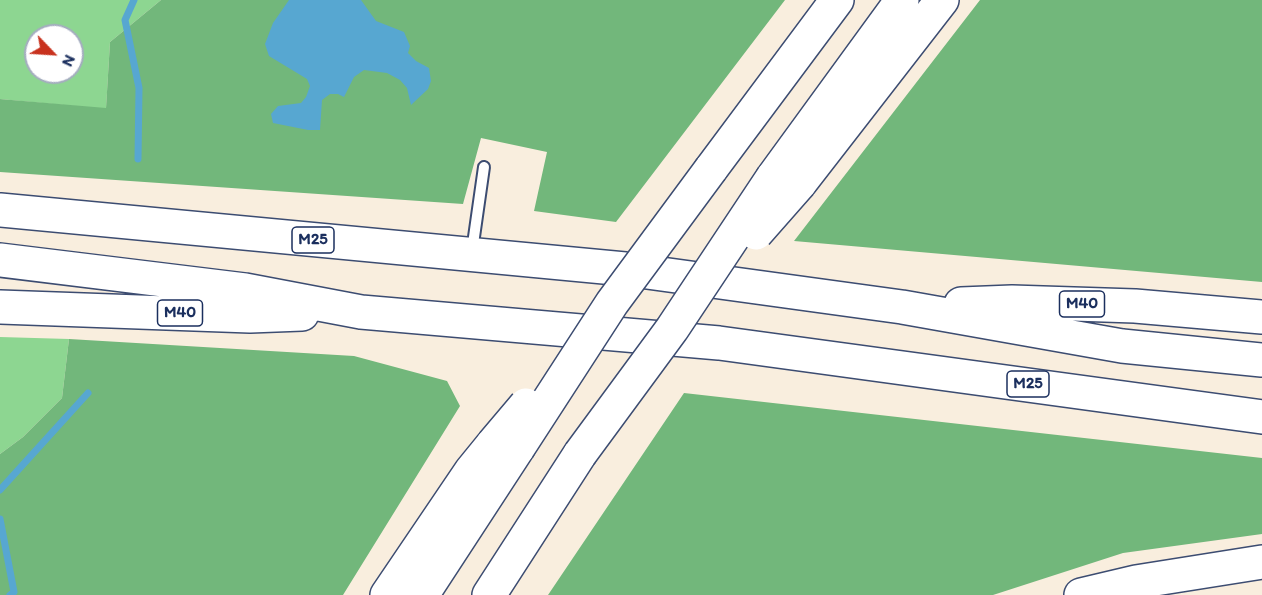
<!DOCTYPE html>
<style>
body{margin:0}
#map{position:relative;width:1262px;height:595px;overflow:hidden;background:#f9eede;font-family:Itim,sans-serif}
canvas{display:block}
.north{position:absolute;left:24px;top:24px;width:60px;height:60px;box-sizing:border-box;background:#fff;border:2px solid #a4acbf;border-radius:50%;rotate:115deg;font-size:16px;font-weight:700;line-height:24px;text-align:center;color:#1b2f5e}
.north::after{content:'';display:block;margin:auto;width:21px;height:27px;background:#c8321e;clip-path:polygon(50% 0,100% 100%,50% 72%,0 100%)}
</style>
<div id="map">
<canvas width="1262" height="595"></canvas>
<div class="north">N</div>
</div>
<script>
const context = document.querySelector('canvas').getContext('2d');
context.lineJoin = 'round';
function fillPath(path, color) {
  context.fillStyle = color;
  context.fill(path, 'evenodd');
}
function poly(rows) {
  const path = new Path2D();
  for (const r of rows) {
    path.moveTo(r[0], r[1]);
    for (let i = 2; i < r.length; i += 2) path.lineTo(r[i], r[i + 1]);
  }
  return path;
}
function strokePath(path, color, width, dash) {
  context.strokeStyle = color;
  context.lineWidth = width;
  context.lineCap = dash ? 'butt' : 'round';
  context.setLineDash(dash || []);
  context.stroke(path);
}
function write(font, color, halo, rows, align = 'center') {
  context.font = font + ' Itim,sans-serif';
  context.lineWidth = 4.5;
  context.setLineDash([]);
  context.textBaseline = 'middle';
  context.strokeStyle = halo;
  context.fillStyle = color;
  for (const [text, x, y, turn = 0] of rows) {
    context.save();
    context.translate(x, y);
    context.rotate((+turn || 0) * Math.PI / 180);
    context.textAlign = isNaN(turn) ? turn : align;
    if (halo) context.strokeText(text, 0, 0);
    context.fillText(text, 0, 0);
    context.restore();
  }
}
const green = poly([
 [0,0,161,0,110,42,106,109,0,99],
 [36,36,72,36,72,72,36,72],
 [0,337,69,339,62,398,23,437,0,454]
]);
const forest = poly([
 [161,0,785,0,616,222,534,211,547,152,481,138,463,204,0,172,0,99,106,108,110,42],
 [980,0,1262,0,1262,282,794,241],
 [69,339,354,356,447,381,460,406,343,595,0,595,0,454,23,437,62,398],
 [684,393,1262,458,1262,534,1123,553,993,595,548,595]
]);
const water = poly([
 [289,0,361,0,376,21,404,32,410,46,408,53,416,61,429,68,431,81,428,89,411,105,407,88,400,80,387,73,364,70,354,77,344,97,338,94,330,94,322,100,320,130,308,130,273,123,271,114,278,106,301,103,306,97,310,86,307,79,269,56,265,44,273,23]
]);
const stream = poly([
 [134,0,125,20,139,88,138,159],
 [0,490,88,393],
 [0,519,14,592,10,595]
]);
const lane = poly([
 [472,251,484,167]
]);
const highway = poly([
 [711,169,837,0],
 [773,177,902,0],
 [800,183,942,0],
 [0,210,625,269,902,307,1122,346,1262,360],
 [0,260,245,290,361,312,719,343,1262,417],
 [961,304,1012,302,1135,306,1262,317],
 [0,307,250,316,302,314],
 [387,595,471,471,493,444],
 [422,595,518,448],
 [489,595,580,454],
 [1081,595,1136,582,1262,562]
]);
const highwayBridge = poly([
 [756,233,800,183],
 [493,444,526,405],
 [518,448,612,303,711,169],
 [580,454,672,329,773,177]
]);
const shields = [
 [313,240,42],
 [1082,304,45],
 [180,313,45],
 [1028,384,42]
];
const shieldNames = [
 ["M25",313,240],
 ["M40",1082,304],
 ["M40",180,313],
 ["M25",1028,384]
];
fillPath(green, '#8dd691');
fillPath(forest, '#72b77b');
fillPath(water, '#57a7d1');
strokePath(stream, '#57a7d1', 7);
strokePath(lane, '#3c4c71', 14);
strokePath(highway, '#3c4c71', 36);
strokePath(lane, '#fff', 10);
strokePath(highway, '#fff', 33);
strokePath(highwayBridge, '#3c4c71', 36, []);
strokePath(highwayBridge, '#fff', 33);
for (const [x, y, w] of shields) {
  const box = new Path2D();
  box.roundRect(x - w / 2, y - 13, w, 26, 4.5);
  context.fillStyle = '#fff';
  context.fill(box);
  strokePath(box, '#1b2f5e', 1.5);
}
write('bold 16px', '#1b2f5e', null, shieldNames);
</script>
